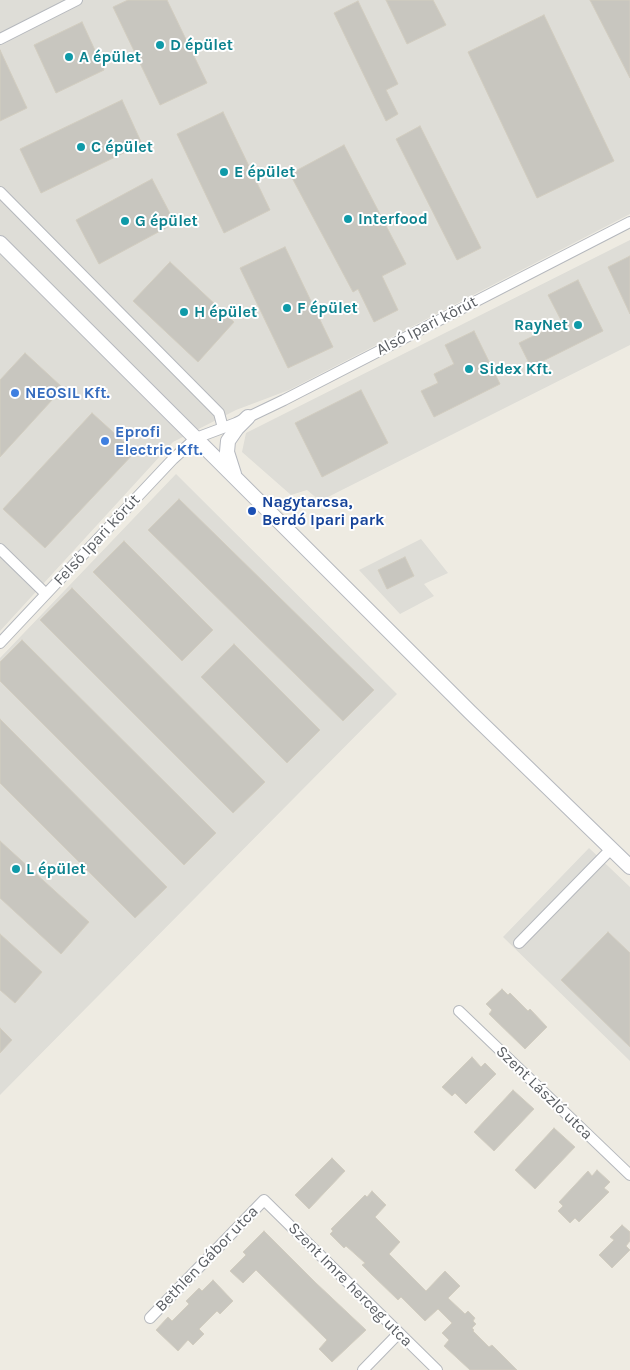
<!DOCTYPE html>
<meta charset="utf-8">
<style>
body{margin:0}
canvas{display:block;background:#eeebe2}
</style>
<canvas width="630" height="1370"></canvas>
<script>
const context = document.querySelector('canvas').getContext('2d');
context.lineJoin = 'round';
function fillPath(path, color) {
  context.fillStyle = color;
  context.fill(path, 'evenodd');
}
function poly(rows) {
  const path = new Path2D();
  for (const r of rows) {
    path.moveTo(r[0], r[1]);
    for (let i = 2; i < r.length; i += 2) path.lineTo(r[i], r[i + 1]);
  }
  return path;
}
function strokePath(path, color, width, dash) {
  context.strokeStyle = color;
  context.lineWidth = width;
  context.lineCap = dash ? 'butt' : 'round';
  context.setLineDash(dash || []);
  context.stroke(path);
}
function write(font, color, halo, rows, align = 'center') {
  context.font = font + ' Karla,sans-serif';
  context.lineWidth = 4;
  context.setLineDash([]);
  context.textBaseline = 'middle';
  context.strokeStyle = halo;
  context.fillStyle = color;
  for (const [text, x, y, turn = 0] of rows) {
    context.save();
    context.translate(x, y);
    context.rotate((+turn || 0) * Math.PI / 180);
    context.textAlign = isNaN(turn) ? turn : align;
    if (halo) context.strokeText(text, 0, 0);
    context.fillText(text, 0, 0);
    context.restore();
  }
}
const industrial = poly([
 [0,0,630,0,630,214,289,390,236,410,173,442,0,631],
 [630,240,630,345,320,501,307,490,291,495,242,452,246,433],
 [176,474,397,694,0,1095,0,658],
 [421,539,448,573,424,584,434,596,400,614,359,570],
 [589,848,630,887,630,1061,503,937]
]);
const building = poly([
 [128,0,167,0,207,83,160,105,113,7,128,0],
 [386,0,433,0,446,25,407,44,386,0],
 [590,0,630,0,630,78,590,0],
 [358,1,398,84,386,90,398,114,386,121,334,13,358,1],
 [544,15,614,161,537,198,468,52,544,15],
 [82,22,104,70,56,93,34,45,82,22],
 [0,50,27,108,0,121,0,50],
 [122,100,142,144,41,193,20,149,122,100],
 [223,112,270,210,224,233,177,134,223,112],
 [420,126,481,248,457,260,396,139,420,126],
 [344,145,406,264,382,276,398,310,374,322,358,289,353,292,290,174,344,145],
 [152,179,175,223,99,264,76,220,152,179],
 [285,247,333,347,288,368,240,268,285,247],
 [630,256,630,314,608,267,630,256],
 [170,262,234,322,198,362,133,301,170,262],
 [578,280,603,331,531,367,519,343,562,322,548,295,578,280],
 [474,331,500,384,434,417,421,391,438,383,434,374,454,364,445,345,474,331],
 [25,353,63,388,0,457,0,380,25,353],
 [361,390,388,443,322,477,295,423,361,390],
 [92,413,135,452,45,548,3,509,92,413],
 [179,499,374,690,343,721,148,530,179,499],
 [124,541,213,630,182,661,93,572,124,541],
 [405,557,414,576,387,589,378,570,405,557],
 [72,588,265,782,233,813,40,620,72,588],
 [22,640,216,833,184,865,0,681,0,662,22,640],
 [234,644,320,730,287,763,201,677,234,644],
 [0,719,167,887,135,918,0,783,0,719],
 [0,841,89,922,61,954,0,898,0,841],
 [608,932,630,953,630,1047,561,980,608,932],
 [0,934,42,972,15,1003,0,990,0,934],
 [502,989,508,995,510,993,528,1011,530,1009,547,1027,525,1049,489,1014,492,1010,486,1004,502,989],
 [0,1028,12,1040,0,1053,0,1028],
 [472,1057,481,1067,485,1063,496,1074,466,1104,455,1093,452,1096,442,1087,472,1057],
 [513,1090,534,1109,494,1151,474,1132,513,1090],
 [554,1128,575,1147,535,1189,515,1170,554,1128],
 [332,1158,345,1171,309,1209,295,1195,332,1158],
 [597,1170,610,1182,604,1188,609,1192,579,1222,575,1218,570,1223,558,1211,563,1206,559,1202,588,1171,592,1176,597,1170],
 [372,1191,386,1205,375,1217,400,1242,389,1254,426,1291,445,1271,460,1286,448,1298,465,1314,468,1311,475,1318,473,1321,476,1324,472,1328,474,1330,473,1331,489,1347,492,1345,517,1370,470,1370,444,1346,449,1340,442,1333,452,1323,438,1309,425,1321,401,1297,398,1300,370,1273,362,1265,365,1263,346,1246,344,1248,330,1234,333,1231,331,1229,365,1195,367,1197,372,1191],
 [622,1225,630,1232,630,1241,626,1246,630,1250,612,1268,599,1255,614,1240,610,1237,622,1225],
 [264,1231,315,1282,366,1330,332,1362,319,1349,327,1340,256,1270,243,1283,230,1271,246,1255,243,1252,264,1231],
 [213,1280,233,1301,220,1314,217,1311,199,1329,204,1334,193,1345,188,1340,178,1351,156,1330,168,1317,172,1321,189,1304,186,1301,199,1288,202,1291,213,1280]
]);
const street = poly([
 [0,39,77,0],
 [0,192,219,413,223,428],
 [0,549,46,594],
 [0,643,173,459,196,438,236,423,284,400,630,222],
 [519,943,611,849],
 [459,1011,630,1175],
 [150,1318,264,1200,437,1370],
 [363,1370,399,1333]
]);
const secondary = poly([
 [0,243,470,712,630,867],
 [234,474,227,452,228,441,237,428,248,417]
]);
const markers = [
 [160,45,5,"#0f9aa8"],
 [69,57,5,"#0f9aa8"],
 [81,147,5,"#0f9aa8"],
 [224,172,5,"#0f9aa8"],
 [348,219,5,"#0f9aa8"],
 [125,221,5,"#0f9aa8"],
 [287,308,5,"#0f9aa8"],
 [184,312,5,"#0f9aa8"],
 [578,325,5,"#0f9aa8"],
 [469,369,5,"#0f9aa8"],
 [15,393,5,"#3f7fe0"],
 [105,441,5,"#3f7fe0"],
 [252,511,5,"#1a4fb4"],
 [16,869,5,"#0f9aa8"]
];
const cultureNames = [
 ["D épület",170,45],
 ["A épület",79,57],
 ["C épület",91,147],
 ["E épület",234,172],
 ["Interfood",358,219],
 ["G épület",135,221],
 ["F épület",297,308],
 ["H épület",194,312],
 ["RayNet",568,325,"right"],
 ["Sidex Kft.",479,369],
 ["L épület",26,869]
];
const streetNames = [
 ["Alsó Ipari körút",427,326,-27],
 ["Felső Ipari körút",97,540,-47],
 ["Szent László utca",544,1093,44],
 ["Bethlen Gábor utca",207,1259,-46],
 ["Szent Imre herceg utca",350,1285,45]
];
const shopNames = [
 ["NEOSIL Kft.",25,393],
 ["Eprofi",115,432],
 ["Electric Kft.",115,450]
];
const transitNames = [
 ["Nagytarcsa,",262,502],
 ["Berdó Ipari park",262,520]
];
fillPath(industrial, '#deddd7');
fillPath(building, '#c8c6bf');
strokePath(building, '#d2cdc0', 1);
strokePath(street, '#b5b8bd', 12);
strokePath(secondary, '#b6b9bf', 16);
strokePath(street, '#fff', 10);
strokePath(secondary, '#fff', 14);
for (const [x, y, r, color] of markers) {
  const dot = new Path2D();
  dot.arc(x, y, r, 0, 2 * Math.PI);
  context.fillStyle = color;
  context.fill(dot);
  strokePath(dot, '#fff', 2);
}
write('bold 16px', '#0d838f', '#fff', cultureNames, 'left');
write('16px', '#5a5e63', '#fff', streetNames);
write('bold 16px', '#366cbe', '#fff', shopNames, 'left');
write('bold 16px', '#164399', '#fff', transitNames, 'left');
</script>
